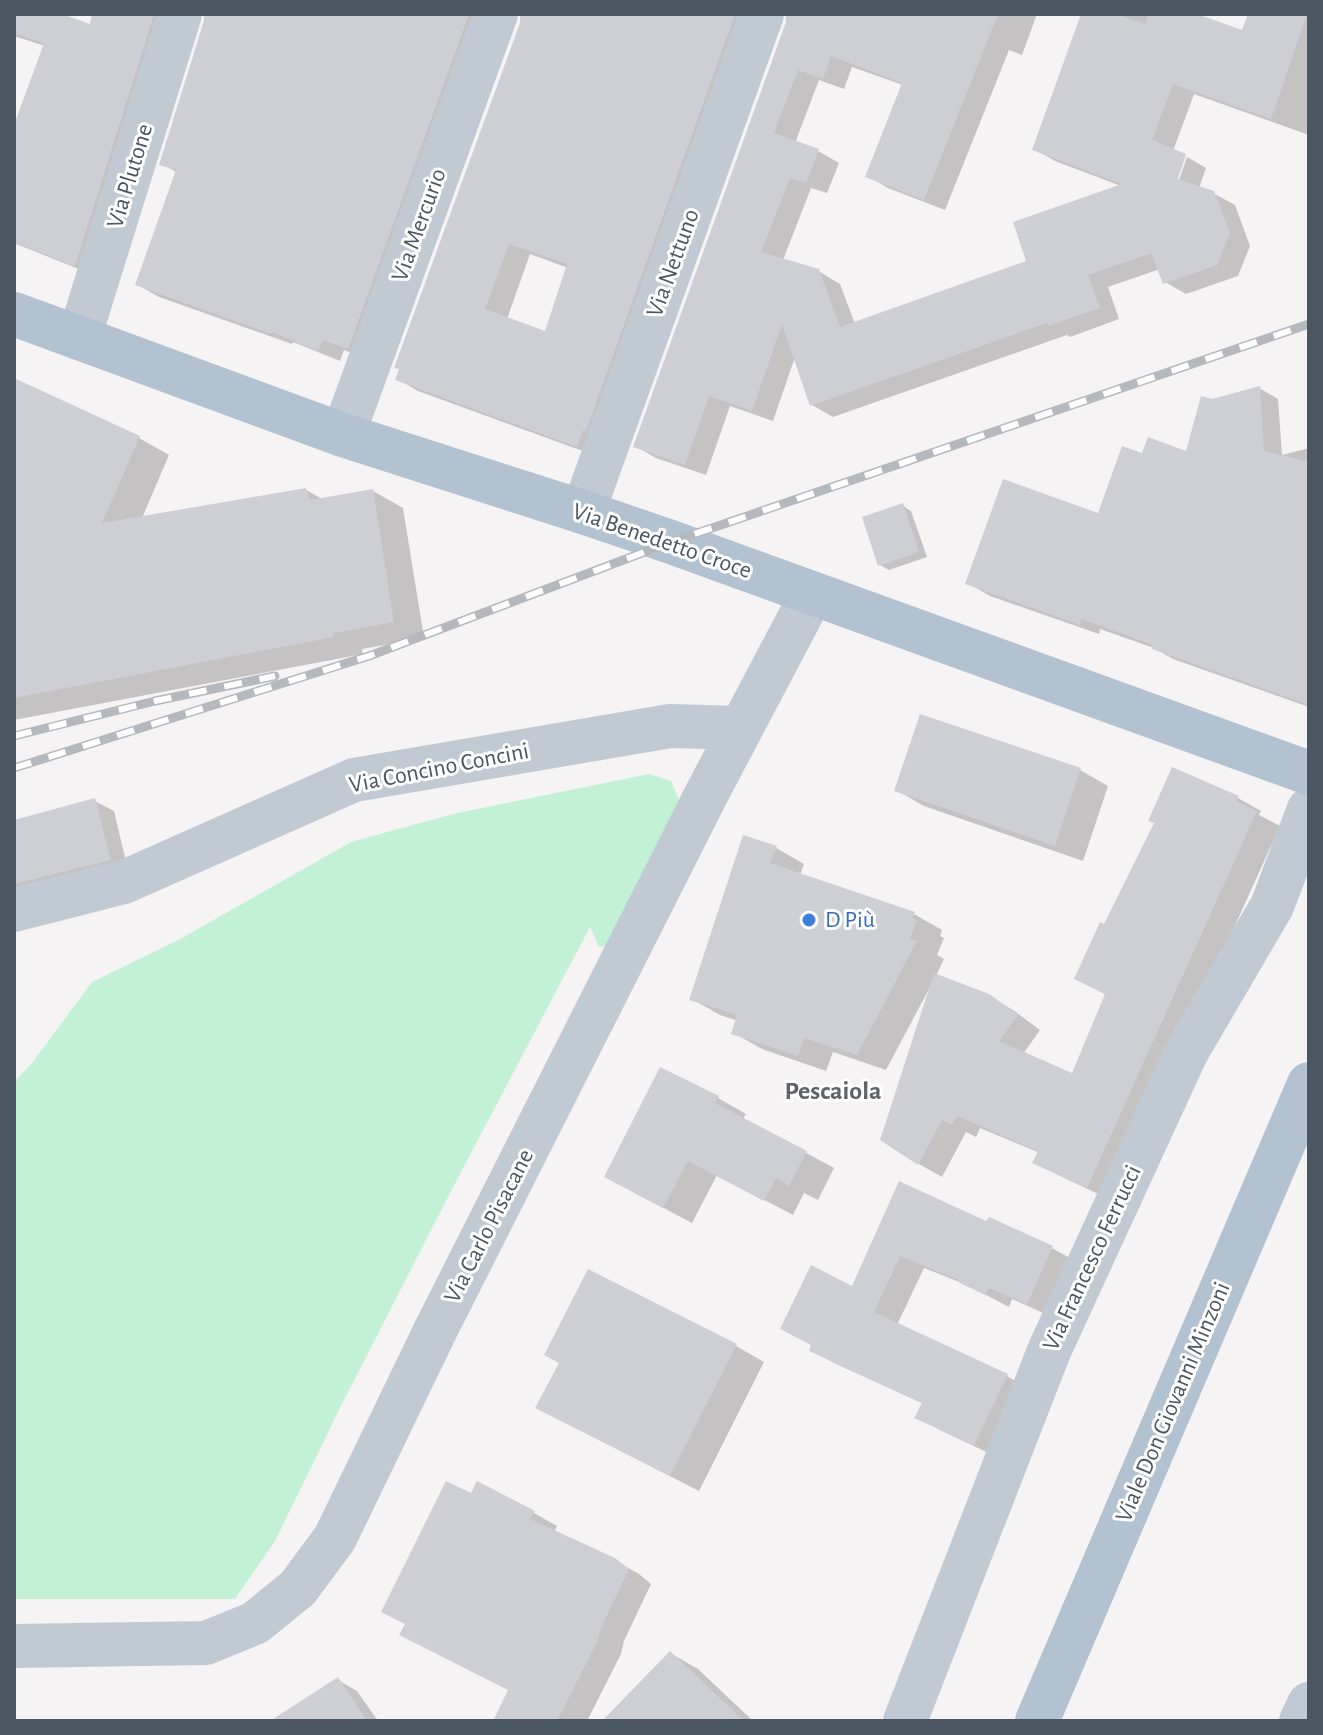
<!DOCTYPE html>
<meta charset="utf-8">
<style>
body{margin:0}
#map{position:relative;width:1323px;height:1735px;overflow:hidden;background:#f5f3f3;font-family:"Alegreya Sans",sans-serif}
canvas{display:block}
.frame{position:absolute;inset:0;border:16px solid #4a5661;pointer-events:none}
</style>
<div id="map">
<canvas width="1323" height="1735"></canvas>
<div class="frame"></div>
</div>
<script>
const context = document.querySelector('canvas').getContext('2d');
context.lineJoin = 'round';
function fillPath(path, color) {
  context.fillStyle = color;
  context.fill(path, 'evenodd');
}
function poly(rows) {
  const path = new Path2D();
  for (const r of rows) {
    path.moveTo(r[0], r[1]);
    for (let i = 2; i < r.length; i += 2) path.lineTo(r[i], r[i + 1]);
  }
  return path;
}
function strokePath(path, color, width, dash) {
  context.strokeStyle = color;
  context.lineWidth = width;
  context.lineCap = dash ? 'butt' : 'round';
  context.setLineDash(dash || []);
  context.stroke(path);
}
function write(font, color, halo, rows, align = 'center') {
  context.font = font + ' "Alegreya Sans",sans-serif';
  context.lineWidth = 6;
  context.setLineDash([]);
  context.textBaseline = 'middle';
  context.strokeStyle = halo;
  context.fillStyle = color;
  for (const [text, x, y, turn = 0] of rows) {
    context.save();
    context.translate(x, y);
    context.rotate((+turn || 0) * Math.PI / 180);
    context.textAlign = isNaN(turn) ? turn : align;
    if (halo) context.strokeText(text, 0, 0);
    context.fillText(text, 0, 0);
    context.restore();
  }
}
const green = poly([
 [649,774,671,781,683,809,617,943,599,947,590,927,450,1193,340,1408,275,1541,235,1599,14,1599,14,1082,32,1063,92,982,182,938,351,842,453,814]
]);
const shadow = poly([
 [14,14,56,14,90,26,94,14,179,14,96,276,14,243,14,126,45,46,14,36],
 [206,14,495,14,369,360,344,350,340,361,293,342,292,344,159,297,138,285,178,173,162,164],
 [522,14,762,14,599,457,418,391,398,379,521,23],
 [530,254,568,268,546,333,507,319],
 [788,14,1037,14,1022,55,1009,50,945,210,888,188,868,176,903,85,852,67,844,89,819,80,795,143,818,151,839,163,827,193,811,188,783,260,818,271,840,284,855,324,1029,262,1121,186,1055,161,1034,149,1083,14,1190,14,1243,32,1250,14,1309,14,1309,135,1194,94,1173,151,1172,187,1176,189,1187,157,1206,168,1199,188,1213,193,1235,205,1250,246,1238,276,1186,294,1165,282,1160,269,1108,287,1119,319,1070,337,1067,335,833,417,812,405,795,357,773,421,730,406,706,475,656,458,635,446,787,23],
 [14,380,139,438,169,455,142,518,306,490,322,499,373,491,403,508,424,638,362,649,363,654,14,720],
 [1259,388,1278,399,1282,455,1309,448,1309,707,1173,659,1154,648,1100,629,1099,634,990,596,971,585,1100,516,1143,455,1187,454,1212,401],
 [902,505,911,511,927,557,889,570,880,565],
 [1080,770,1108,786,1083,861,924,806,896,790],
 [1173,770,1238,798,1261,811,1259,815,1280,826,1111,1200,1058,1175,1035,1162,1040,1153,980,1128,976,1137,966,1132,942,1177,919,1164,930,987,886,1070,833,1052,826,1071,762,1049,734,1033,738,1021,720,1015,692,999,776,848,804,864,800,875,914,914,942,930,940,936,944,938,937,955,944,959,936,976,989,996,1013,1010,1040,1030,1023,1054,1073,1076,1107,995,1076,979,1104,926,1156,823],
 [95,801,114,811,128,870,14,903,14,822],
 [661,1070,718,1098,746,1114,743,1119,834,1168,818,1200,804,1193,793,1215,717,1175,692,1223,635,1193],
 [900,1184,987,1223,1052,1248,1075,1261,1050,1316,1012,1299,1009,1307,967,1285,924,1268,897,1325,1007,1376,1029,1389,997,1457,940,1430,917,1417,924,1404,834,1363,811,1350,853,1288],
 [736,1346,764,1362,699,1491,566,1423],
 [472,1496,534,1513,557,1526,554,1532,614,1560,639,1574,651,1584,624,1641,621,1654,587,1721,500,1721,510,1690],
 [670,1653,698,1669,753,1721,605,1721],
 [338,1680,357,1691,378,1721,294,1721]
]);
const building = poly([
 [14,14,62,14,90,24,92,14,154,14,75,266,14,242,14,125,44,43,14,33],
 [204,14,469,14,348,349,323,340,318,351,272,332,271,334,135,285,176,170,159,165,204,21],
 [520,14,735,14,586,431,583,430,577,447,395,380,399,369,394,368,520,23],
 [509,244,567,264,545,331,485,309],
 [786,14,998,14,924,200,865,177,902,83,831,56,823,79,798,70,774,133,819,149,806,183,790,178,761,252,819,269,840,327,1026,261,1013,222,1122,184,1032,150,1081,14,1116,14,1145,24,1148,14,1197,14,1242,30,1248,14,1307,14,1271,119,1173,84,1152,140,1186,154,1178,179,1214,191,1230,233,1217,265,1163,284,1151,253,1088,275,1100,308,1048,326,1047,323,810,406,782,324,752,411,709,396,685,465,633,447,786,22],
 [14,378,140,436,102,523,306,488,310,500,373,489,394,622,333,633,334,637,14,698],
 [1260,386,1264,451,1309,462,1309,705,1152,649,1153,645,1081,619,1080,625,965,584,1003,479,1098,513,1122,446,1142,453,1148,437,1186,451,1201,396,1212,399],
 [903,503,919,552,878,566,862,517],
 [920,714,1081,768,1055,846,894,791],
 [1172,767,1239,796,1236,801,1257,811,1087,1188,1032,1163,1038,1151,957,1116,952,1125,942,1120,918,1165,880,1140,934,973,989,994,1018,1015,999,1041,1072,1073,1105,994,1074,979,1100,922,1104,924,1154,823,1148,821],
 [95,798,111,860,14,884,14,820],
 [743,835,777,846,770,863,915,912,912,918,917,920,910,939,917,941,857,1055,804,1038,798,1056,731,1034,737,1015,689,1000],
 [660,1067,719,1096,715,1103,807,1151,789,1186,776,1178,764,1201,688,1161,663,1208,604,1177],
 [899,1181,986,1221,989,1217,1053,1246,1027,1304,989,1288,985,1295,958,1282,959,1280,900,1256,874,1312,1008,1374,974,1445,914,1418,922,1403,809,1351,811,1345,780,1329,811,1265,852,1286],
 [588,1269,737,1344,670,1476,535,1408,559,1363,544,1355],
 [446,1481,471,1493,477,1481,535,1511,530,1519,615,1558,629,1569,601,1628,598,1640,557,1721,493,1721,508,1690,399,1635,405,1624,381,1612],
 [670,1651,744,1721,602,1721],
 [338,1677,367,1721,270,1721]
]);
const minor = poly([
 [79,338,180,14],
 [343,435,496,14],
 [583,512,762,14],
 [14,910,124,882,354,780,670,726,741,728],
 [14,1646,206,1643,255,1623,298,1588,335,1538,435,1331,708,791,812,594],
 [905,1721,1049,1351,1186,1053,1272,906,1309,809],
 [1301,1721,1309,1704]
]);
const major = poly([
 [14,314,343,435,583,512,671,542,1309,773],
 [1037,1721,1309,1084]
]);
const rail = poly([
 [14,736,155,701,275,676],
 [14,768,369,656,671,542,1309,324]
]);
const markers = [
 [809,920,8,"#3f7fe0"]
];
const streetNames = [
 ["Via Plutone",130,176,-73],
 ["Via Mercurio",419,225,-70],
 ["Via Nettuno",673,263,-70],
 ["Via Benedetto Croce",662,541,19],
 ["Via Concino Concini",439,768,-11],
 ["Via Carlo Pisacane",489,1226,-63],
 ["Via Francesco Ferrucci",1092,1258,-65],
 ["Viale Don Giovanni Minzoni",1173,1402,-67]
];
const shopNames = [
 ["D Più",825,920]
];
const neighbourhoodNames = [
 ["Pescaiola",833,1091]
];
fillPath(green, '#c3f1d5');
fillPath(shadow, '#0003');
fillPath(building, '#cdcfd5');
strokePath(minor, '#c1cad2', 44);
strokePath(major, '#b3c2d1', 44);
strokePath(rail, '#b5b8bd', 9);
strokePath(rail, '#fff', 6, [18]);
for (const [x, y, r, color] of markers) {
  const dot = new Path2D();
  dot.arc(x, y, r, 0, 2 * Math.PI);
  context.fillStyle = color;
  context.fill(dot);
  strokePath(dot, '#fff', 3);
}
write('24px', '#4a5661', '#fff', streetNames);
write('24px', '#366cbe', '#fff', shopNames, 'left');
write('bold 26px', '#5f6368', '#fff', neighbourhoodNames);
</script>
